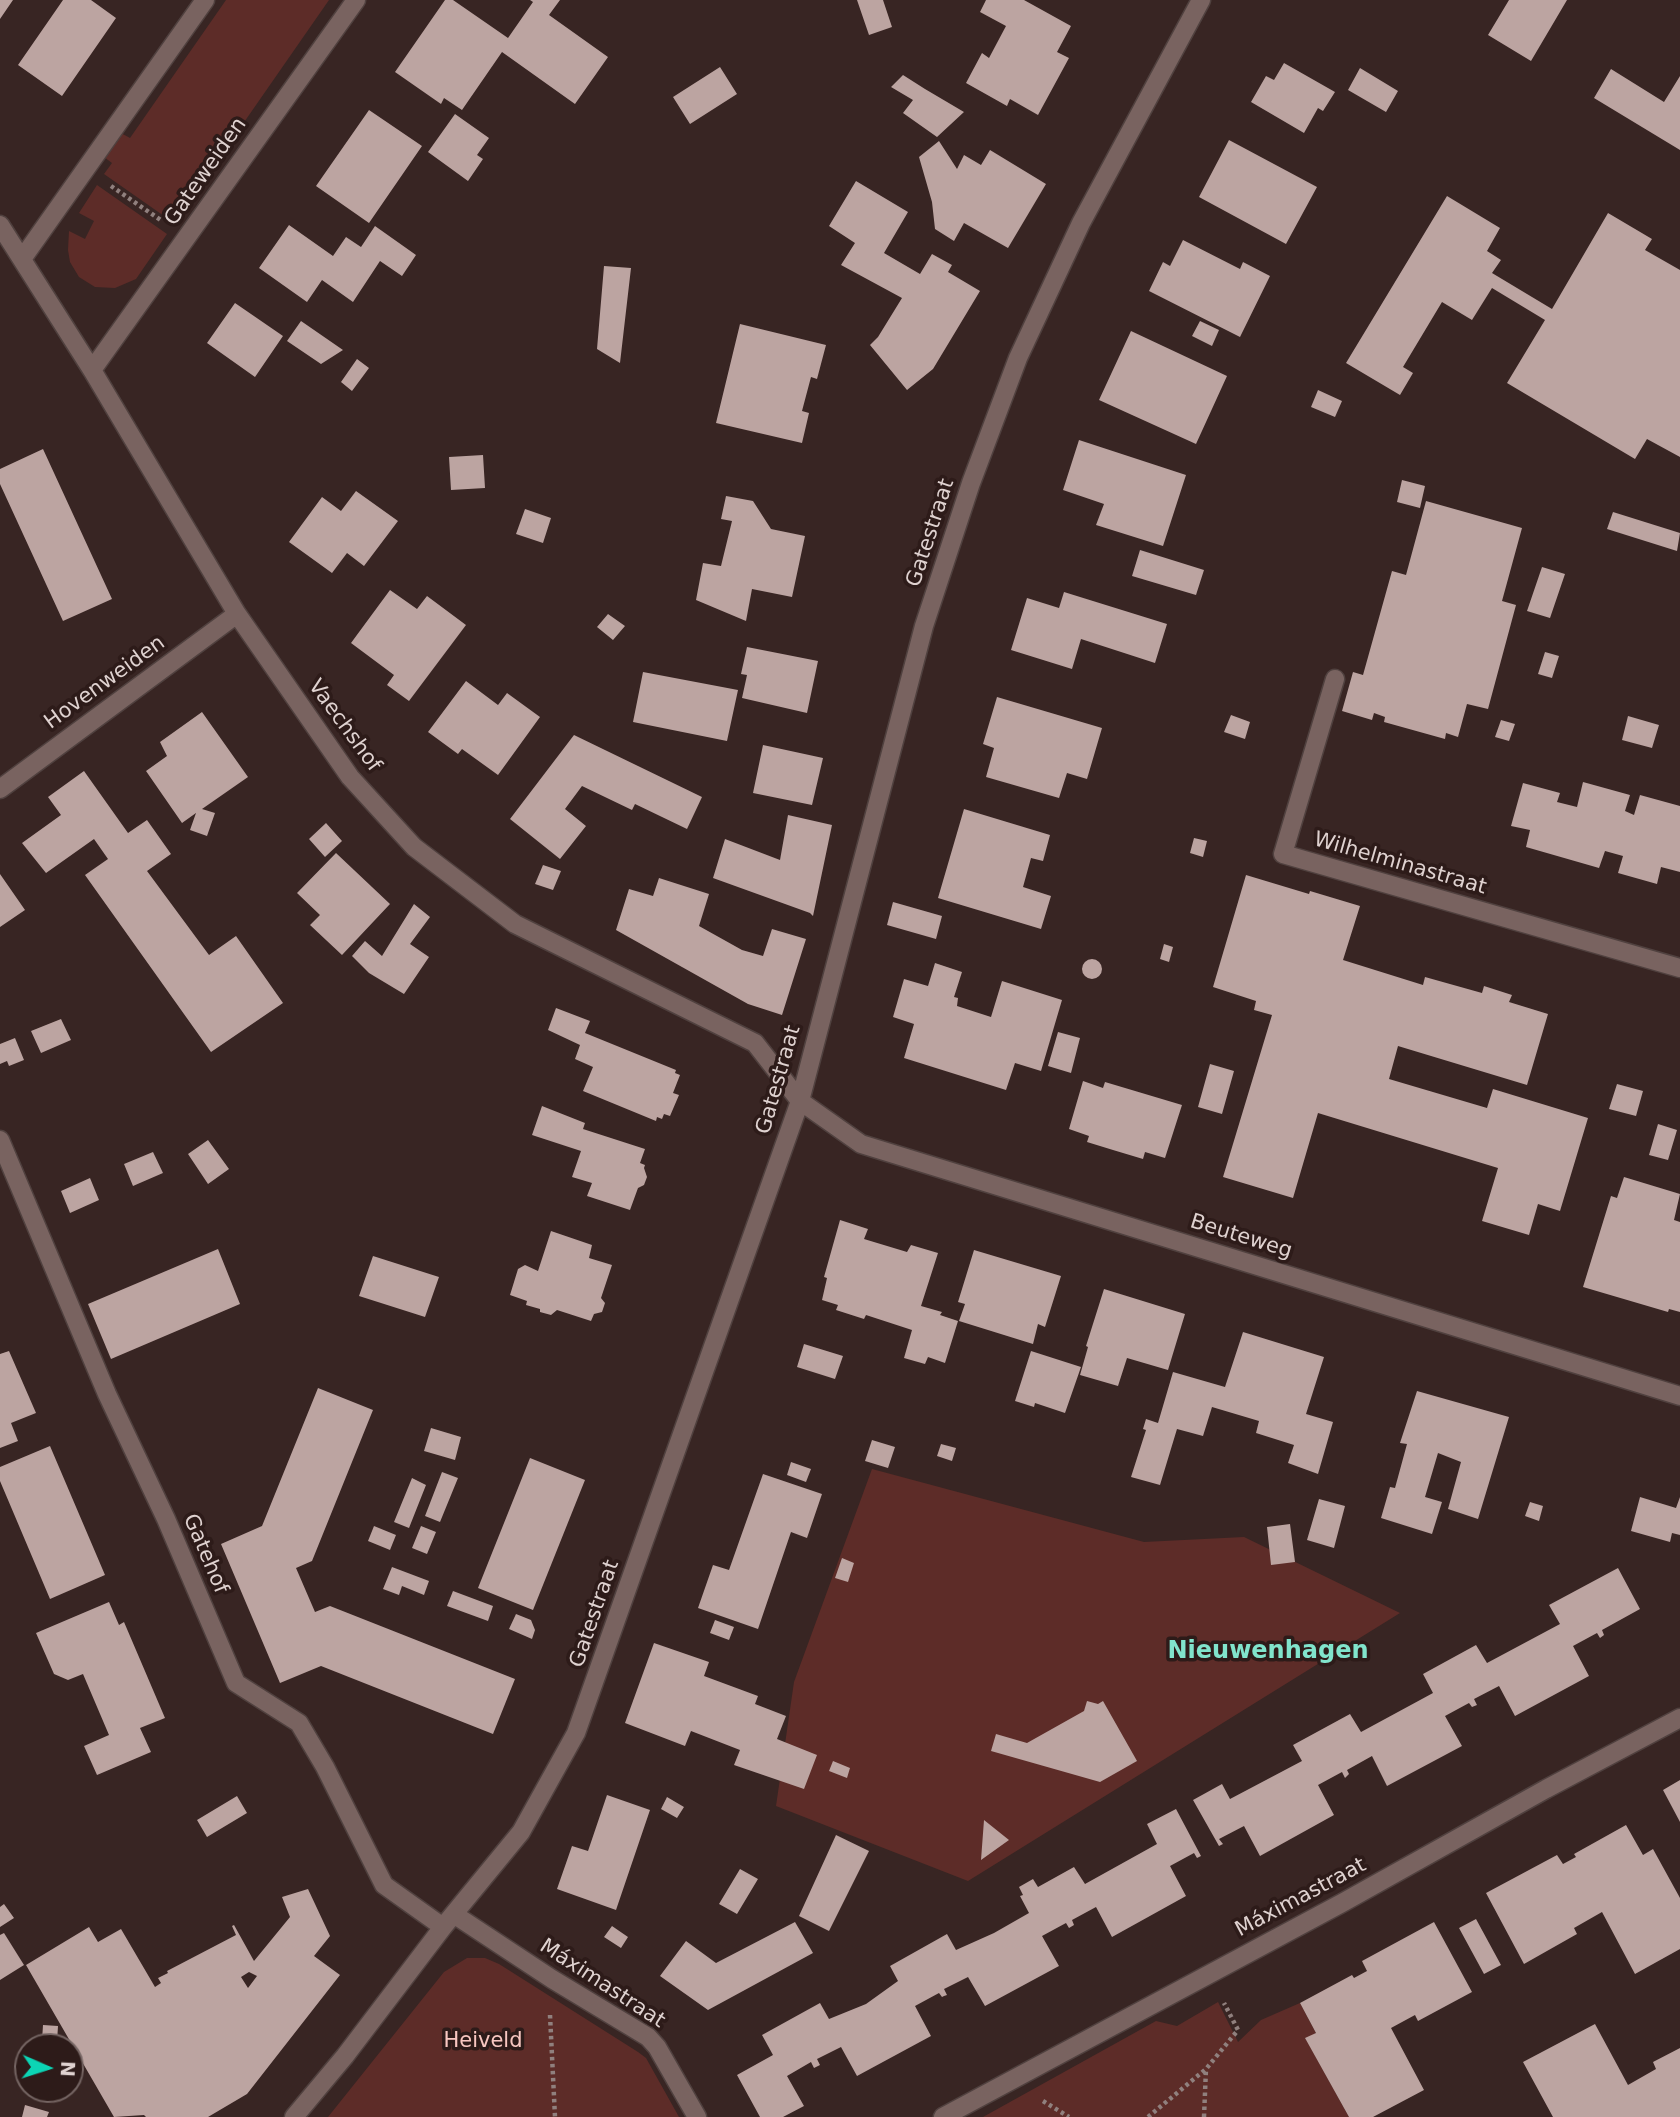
<!DOCTYPE html>
<meta charset="utf-8">
<style>
body{margin:0}
#map{position:relative;width:1680px;height:2117px;overflow:hidden;background:#382523;font-family:"DejaVu Sans",sans-serif}
canvas{display:block}
.north{position:absolute;left:14px;top:2033px;width:70px;height:70px;box-sizing:border-box;background:#2d1b19;border:2px solid #746462;border-radius:50%;rotate:93deg;font-size:19px;font-weight:700;line-height:28px;text-align:center;color:#dfd2d0}
.north::after{content:'';display:block;margin:auto;width:24px;height:32px;background:#0cd5b5;clip-path:polygon(50% 0,100% 100%,50% 72%,0 100%)}
</style>
<div id="map">
<canvas width="1680" height="2117"></canvas>
<div class="north">N</div>
</div>
<script>
const context = document.querySelector('canvas').getContext('2d');
context.lineJoin = 'round';
function fillPath(path, color) {
  context.fillStyle = color;
  context.fill(path, 'evenodd');
}
function poly(rows) {
  const path = new Path2D();
  for (const r of rows) {
    if (r.length === 3) {
      path.moveTo(r[0] + r[2], r[1]);
      path.arc(r[0], r[1], r[2], 0, 2 * Math.PI);
      continue;
    }
    path.moveTo(r[0], r[1]);
    for (let i = 2; i < r.length; i += 2) path.lineTo(r[i], r[i + 1]);
  }
  return path;
}
function strokePath(path, color, width, dash) {
  context.strokeStyle = color;
  context.lineWidth = width;
  context.lineCap = dash ? 'butt' : 'round';
  context.setLineDash(dash || []);
  context.stroke(path);
}
function write(font, color, halo, rows, align = 'center') {
  context.font = font + ' "DejaVu Sans",sans-serif';
  context.lineWidth = 7;
  context.setLineDash([]);
  context.textBaseline = 'middle';
  context.strokeStyle = halo;
  context.fillStyle = color;
  for (const [text, x, y, turn = 0] of rows) {
    context.save();
    context.translate(x, y);
    context.rotate((+turn || 0) * Math.PI / 180);
    context.textAlign = isNaN(turn) ? turn : align;
    if (halo) context.strokeText(text, 0, 0);
    context.fillText(text, 0, 0);
    context.restore();
  }
}
const green = poly([
 [226,0,329,0,174,223,104,174,112,163,104,157,121,133,130,138],
 [97,185,167,234,136,279,115,288,95,287,79,277,70,262,68,250,69,231,85,239,94,221,79,213],
 [872,1469,1144,1542,1244,1537,1400,1613,968,1881,776,1806,794,1682],
 [467,1958,485,1958,499,1964,638,2052,646,2058,679,2117,328,2117,444,1972],
 [1218,2002,1238,2042,1261,2020,1300,2003,1316,2033,1306,2039,1349,2117,983,2117,1156,2021,1177,2026]
]);
const building = poly([
 [0,0,13,0,0,19],
 [63,0,91,0,116,18,62,96,18,65],
 [445,0,453,0,508,38,533,2,530,0,560,0,549,15,608,57,575,104,502,52,462,110,444,98,441,104,395,72],
 [857,0,883,0,892,27,869,35],
 [986,0,1024,0,1071,26,1057,52,1069,58,1038,115,1010,99,1007,106,966,83,982,53,989,58,1006,26,980,12],
 [1509,0,1567,0,1531,61,1488,35],
 [1284,63,1335,92,1323,111,1318,108,1304,133,1251,102,1266,76,1274,80],
 [720,67,737,94,690,124,673,97],
 [1360,68,1398,91,1386,112,1348,90],
 [1611,69,1664,102,1680,76,1680,150,1594,98],
 [903,75,925,89,964,112,937,137,903,113,913,100,891,87],
 [369,110,422,146,369,223,316,186],
 [455,114,489,138,477,155,483,159,468,181,428,152],
 [1229,140,1317,187,1286,244,1199,197],
 [939,141,957,169,964,155,981,165,990,150,1046,184,1008,248,964,223,954,241,935,229,932,202,919,157],
 [856,181,908,212,884,253,920,274,932,254,952,265,948,272,980,291,933,369,907,390,870,345,878,337,902,298,841,265,855,243,829,226],
 [1447,196,1500,228,1487,251,1501,260,1492,273,1552,309,1608,213,1652,239,1645,250,1680,270,1680,457,1647,439,1635,459,1507,383,1545,320,1492,288,1472,320,1442,302,1403,367,1413,373,1400,395,1346,363],
 [289,225,333,256,346,237,361,247,375,226,416,255,402,276,380,261,353,302,322,280,307,302,259,268],
 [1183,240,1240,269,1243,262,1270,276,1240,337,1149,291,1163,262,1170,266],
 [604,266,631,268,620,363,597,349],
 [235,303,283,336,255,377,207,343],
 [301,321,343,350,321,364,287,341],
 [1200,321,1219,330,1212,346,1192,336],
 [740,324,826,345,817,379,811,377,802,411,809,413,802,443,716,423],
 [1131,331,1227,376,1196,444,1099,400],
 [357,359,369,368,352,391,341,382],
 [1318,390,1342,401,1335,417,1311,407],
 [1079,440,1186,475,1163,546,1096,525,1104,504,1063,490],
 [43,449,112,599,63,621,0,484,0,469],
 [483,455,485,488,451,490,449,457],
 [1402,480,1425,486,1420,508,1397,502],
 [356,491,398,521,364,566,347,553,332,573,289,542,322,497,341,511],
 [726,496,753,501,771,529,805,536,792,597,752,589,746,621,696,600,703,563,721,566,732,521,721,519],
 [1426,501,1522,528,1502,601,1516,605,1488,709,1467,704,1458,737,1446,733,1445,739,1384,722,1385,717,1374,713,1372,720,1342,711,1353,672,1363,675,1392,571,1406,575],
 [525,509,551,518,543,543,516,534],
 [1613,512,1680,533,1677,551,1607,529],
 [1140,550,1204,570,1196,595,1132,576],
 [1542,567,1565,574,1550,618,1527,611],
 [390,590,417,609,427,596,466,625,409,701,387,685,394,675,351,643],
 [1064,592,1167,624,1155,663,1081,639,1072,669,1011,650,1027,598,1059,608],
 [608,614,625,626,613,640,597,627],
 [747,647,818,661,807,713,742,698,747,675,741,674],
 [1545,652,1559,656,1552,678,1538,674],
 [643,672,738,690,727,741,633,722],
 [466,681,498,705,507,693,540,717,498,775,462,749,458,754,428,732],
 [997,697,1102,728,1087,779,1067,773,1059,798,986,777,994,748,983,744],
 [202,712,248,777,202,809,215,813,207,836,190,830,196,813,182,823,146,771,167,756,160,742],
 [1231,715,1250,722,1245,739,1224,732],
 [1628,716,1659,725,1652,748,1622,740],
 [1501,720,1515,724,1509,741,1495,737],
 [574,735,702,797,687,829,635,804,632,810,582,786,565,809,586,826,560,859,510,819],
 [763,745,823,758,812,805,753,793],
 [84,771,128,833,147,820,171,854,147,871,209,955,236,936,283,1003,211,1052,85,875,108,859,94,839,46,873,22,843,61,815,48,797],
 [1583,782,1630,795,1625,811,1634,815,1640,795,1680,806,1680,872,1661,867,1657,884,1618,873,1623,856,1605,851,1599,868,1526,847,1530,830,1511,826,1523,783,1560,793,1557,802,1577,807],
 [964,809,1050,835,1043,861,1031,858,1023,887,1051,896,1041,929,938,898],
 [788,815,832,825,813,916,810,913,713,878,725,839,780,860],
 [326,823,342,841,325,857,309,839],
 [1194,838,1207,841,1203,857,1190,853],
 [336,853,390,904,342,955,310,925,320,915,297,893],
 [543,865,561,871,553,890,535,884],
 [0,874,25,910,0,927],
 [1246,875,1309,894,1310,891,1360,906,1343,960,1423,985,1425,977,1482,993,1484,986,1512,995,1509,1002,1548,1014,1527,1085,1398,1046,1389,1079,1487,1108,1493,1089,1588,1118,1560,1211,1538,1204,1529,1235,1482,1221,1498,1168,1318,1113,1293,1198,1223,1177,1272,1015,1254,1010,1256,1001,1213,987],
 [659,878,709,894,699,926,742,950,763,956,772,929,806,939,782,1015,748,1004,616,930,629,889,653,896],
 [893,902,942,916,936,939,887,925],
 [414,904,430,917,410,944,429,957,404,994,369,973,352,956,365,941,382,956],
 [1164,944,1173,947,1169,962,1160,959],
 [1092,969,10],
 [935,963,962,972,954,997,958,998,957,1006,991,1017,1002,981,1062,1000,1041,1071,1015,1063,1006,1090,904,1058,914,1024,893,1017,904,979,928,986],
 [556,1008,590,1021,585,1033,676,1070,675,1073,680,1075,673,1093,679,1095,670,1116,664,1114,662,1119,657,1117,656,1121,583,1091,593,1067,575,1059,580,1045,548,1030],
 [61,1019,71,1040,41,1053,31,1031],
 [1058,1032,1080,1038,1071,1073,1048,1066],
 [15,1038,24,1060,9,1066,7,1061,0,1064,0,1044],
 [1210,1064,1234,1071,1222,1114,1198,1107],
 [1083,1081,1103,1088,1105,1082,1182,1105,1165,1158,1145,1152,1143,1159,1113,1150,1087,1142,1089,1136,1069,1129],
 [1617,1084,1643,1091,1636,1116,1609,1109],
 [542,1106,585,1123,583,1129,645,1149,640,1163,645,1165,644,1168,647,1177,644,1185,638,1188,630,1210,587,1196,592,1183,572,1177,581,1151,532,1135],
 [1658,1124,1677,1130,1668,1160,1649,1155],
 [208,1140,229,1169,208,1184,188,1154],
 [153,1152,163,1173,133,1186,124,1164],
 [1624,1177,1680,1194,1674,1220,1680,1222,1680,1312,1669,1309,1668,1312,1583,1287,1611,1196,1617,1198],
 [90,1178,99,1200,70,1213,61,1191],
 [840,1220,868,1229,864,1239,907,1252,911,1245,938,1253,921,1306,942,1312,940,1315,958,1321,945,1363,928,1357,925,1364,904,1358,912,1330,866,1315,864,1319,836,1310,838,1305,822,1300,827,1278,824,1277],
 [551,1231,592,1245,589,1258,612,1265,601,1298,605,1303,602,1312,594,1314,591,1321,557,1310,551,1315,540,1312,540,1309,526,1305,527,1301,510,1295,518,1269,525,1265,538,1271],
 [218,1249,240,1304,111,1359,88,1304],
 [974,1250,1061,1276,1045,1327,1038,1324,1033,1344,959,1321,965,1304,958,1302],
 [373,1256,439,1277,425,1317,359,1296],
 [1104,1289,1185,1314,1168,1370,1127,1358,1118,1386,1080,1375,1088,1347,1086,1346],
 [1243,1332,1324,1357,1306,1414,1333,1422,1318,1474,1288,1463,1294,1445,1256,1433,1259,1421,1212,1407,1203,1436,1177,1429,1160,1485,1131,1477,1146,1430,1143,1429,1146,1419,1158,1423,1173,1372,1225,1387],
 [804,1344,843,1356,835,1379,797,1367],
 [9,1351,36,1413,11,1423,18,1441,0,1448,0,1354],
 [1031,1351,1081,1367,1065,1413,1035,1403,1034,1407,1015,1401],
 [318,1388,373,1410,312,1561,296,1568,315,1612,330,1606,515,1679,493,1734,321,1666,280,1683,221,1544,262,1526],
 [1417,1391,1509,1417,1478,1519,1448,1509,1461,1462,1438,1453,1425,1497,1442,1502,1432,1534,1381,1518,1390,1487,1395,1488,1407,1444,1400,1443],
 [431,1428,461,1437,455,1460,424,1451],
 [872,1440,895,1447,888,1468,865,1461],
 [941,1444,956,1448,952,1461,937,1456],
 [50,1446,105,1575,50,1599,0,1481,0,1467],
 [530,1458,585,1480,533,1610,478,1588],
 [791,1462,811,1469,806,1482,787,1475],
 [442,1472,458,1478,440,1522,425,1516],
 [763,1474,822,1494,807,1538,791,1532,758,1629,698,1608,713,1565,729,1570],
 [412,1478,426,1485,409,1528,394,1522],
 [1640,1497,1676,1508,1680,1497,1680,1535,1672,1533,1670,1542,1631,1531],
 [1319,1499,1345,1506,1334,1548,1307,1540],
 [1530,1502,1543,1506,1539,1521,1525,1516],
 [1290,1524,1295,1562,1271,1565,1267,1527],
 [374,1526,396,1535,390,1550,368,1541],
 [421,1526,436,1532,427,1554,412,1548],
 [842,1558,854,1563,848,1582,835,1578],
 [392,1567,429,1581,424,1595,402,1586,399,1595,383,1589],
 [1618,1568,1640,1609,1602,1630,1604,1635,1600,1638,1597,1633,1573,1646,1589,1676,1515,1716,1499,1686,1474,1699,1477,1705,1472,1707,1469,1703,1445,1716,1462,1746,1387,1786,1372,1756,1347,1770,1349,1774,1345,1778,1342,1772,1318,1785,1334,1815,1260,1856,1244,1826,1219,1839,1223,1844,1219,1846,1193,1800,1222,1784,1230,1799,1302,1761,1293,1745,1350,1714,1361,1732,1433,1693,1423,1674,1476,1645,1487,1663,1560,1624,1549,1605],
 [453,1591,493,1606,488,1621,447,1606],
 [109,1602,119,1625,124,1622,165,1718,140,1728,151,1752,97,1775,84,1746,109,1735,83,1674,68,1680,54,1674,36,1633],
 [516,1614,531,1620,535,1630,532,1639,509,1629],
 [715,1620,734,1627,729,1640,710,1633],
 [654,1643,709,1662,704,1676,758,1696,755,1704,786,1716,777,1739,817,1755,804,1789,734,1765,740,1750,691,1731,685,1746,625,1723],
 [1087,1701,1098,1704,1103,1701,1137,1761,1100,1782,991,1751,996,1734,1027,1743,1084,1711],
 [833,1761,850,1768,847,1778,829,1771],
 [1680,1780,1680,1822,1663,1790],
 [607,1795,650,1810,616,1910,557,1889,572,1846,588,1851],
 [237,1796,247,1813,207,1837,197,1820],
 [667,1797,684,1807,677,1818,661,1809],
 [1176,1809,1201,1856,1197,1858,1194,1853,1170,1866,1186,1896,1112,1937,1096,1907,1072,1920,1074,1925,1069,1928,1066,1923,1042,1936,1059,1966,985,2006,968,1977,944,1989,947,1995,944,1996,942,1997,939,1993,915,2006,931,2036,857,2076,841,2047,817,2059,820,2065,814,2068,811,2062,787,2076,804,2106,783,2117,760,2117,737,2075,773,2055,762,2035,820,2003,829,2019,866,2004,898,1981,890,1966,947,1934,956,1950,994,1933,1029,1913,1020,1896,1023,1895,1019,1887,1033,1879,1038,1887,1074,1867,1085,1884,1157,1844,1147,1824],
 [984,1820,1009,1840,981,1860],
 [1626,1825,1643,1855,1653,1849,1680,1898,1680,1949,1635,1974,1602,1912,1574,1928,1577,1934,1524,1964,1486,1893,1557,1855,1563,1864,1576,1857,1574,1854],
 [836,1835,869,1851,829,1931,799,1916],
 [740,1869,758,1879,737,1914,719,1904],
 [308,1889,330,1936,314,1956,340,1975,247,2094,208,2117,146,2117,144,2115,114,2117,26,1965,89,1927,98,1942,121,1929,155,1987,161,1983,158,1978,168,1973,167,1971,236,1935,232,1926,234,1925,254,1961,290,1917,282,1897],
 [249,1972,257,1976,248,1988,241,1977],
 [4,1904,14,1918,0,1927,0,1907],
 [1476,1919,1501,1965,1484,1974,1459,1928],
 [795,1922,813,1953,708,2010,660,1976,686,1941,716,1963],
 [1434,1922,1472,1992,1418,2021,1415,2015,1391,2028,1424,2090,1373,2117,1349,2117,1305,2038,1316,2033,1300,2003,1352,1975,1354,1978,1367,1971,1362,1961],
 [612,1926,628,1937,621,1948,604,1937],
 [4,1933,24,1965,0,1980,0,1935],
 [1595,2024,1628,2085,1656,2069,1653,2062,1680,2048,1680,2117,1553,2117,1523,2062],
 [43,2025,58,2026,57,2042,42,2041],
 [25,2105,49,2112,47,2117,22,2117]
]);
const path = poly([
 [111,186,162,221],
 [550,2015,555,2117],
 [1043,2101,1069,2117],
 [1148,2117,1206,2069,1238,2030,1224,2003],
 [1204,2117,1206,2069]
]);
const street = poly([
 [0,225,92,370,237,614,350,777,414,847,515,924,755,1043,800,1101,861,1144,1680,1396],
 [22,259,205,0],
 [92,370,356,0],
 [1335,679,1283,854,1680,968],
 [0,789,237,614],
 [0,1140,107,1394,166,1519,236,1683,299,1723,325,1767,384,1885,443,1927],
 [455,1915,552,1979,648,2037,657,2047,697,2117],
 [294,2117,345,2056,443,1927,521,1832,576,1733,800,1101,924,626,971,483,1018,358,1081,223,1201,0],
 [943,2117,1342,1903,1546,1789,1680,1718]
]);
const streetNames = [
 ["Gateweiden",206,172,-55],
 ["Gatestraat",931,533,-72],
 ["Hovenweiden",105,683,-36],
 ["Vaechshof",344,726,54],
 ["Wilhelminastraat",1400,864,16],
 ["Gatestraat",779,1080,-74],
 ["Beuteweg",1241,1237,17],
 ["Gatehof",205,1554,67],
 ["Gatestraat",595,1614,-71],
 ["Máximastraat",1301,1898,-28],
 ["Máximastraat",602,1984,33]
];
const parkNames = [
 ["Heiveld",483,2042]
];
const quarterNames = [
 ["Nieuwenhagen",1268,1652]
];
fillPath(green, '#5d2c28');
fillPath(building, '#bca4a1');
strokePath(street, '#50413f', 21);
strokePath(path, '#90807e', 4.5, [3.5, 3.5]);
strokePath(street, '#796360', 18);
write('21px', '#dfd2d0', '#2d1b19', streetNames);
write('21px', '#f8c7c1', '#2d1b19', parkNames);
write('bold 24px', '#81e4cc', '#2d1b19', quarterNames);
</script>
